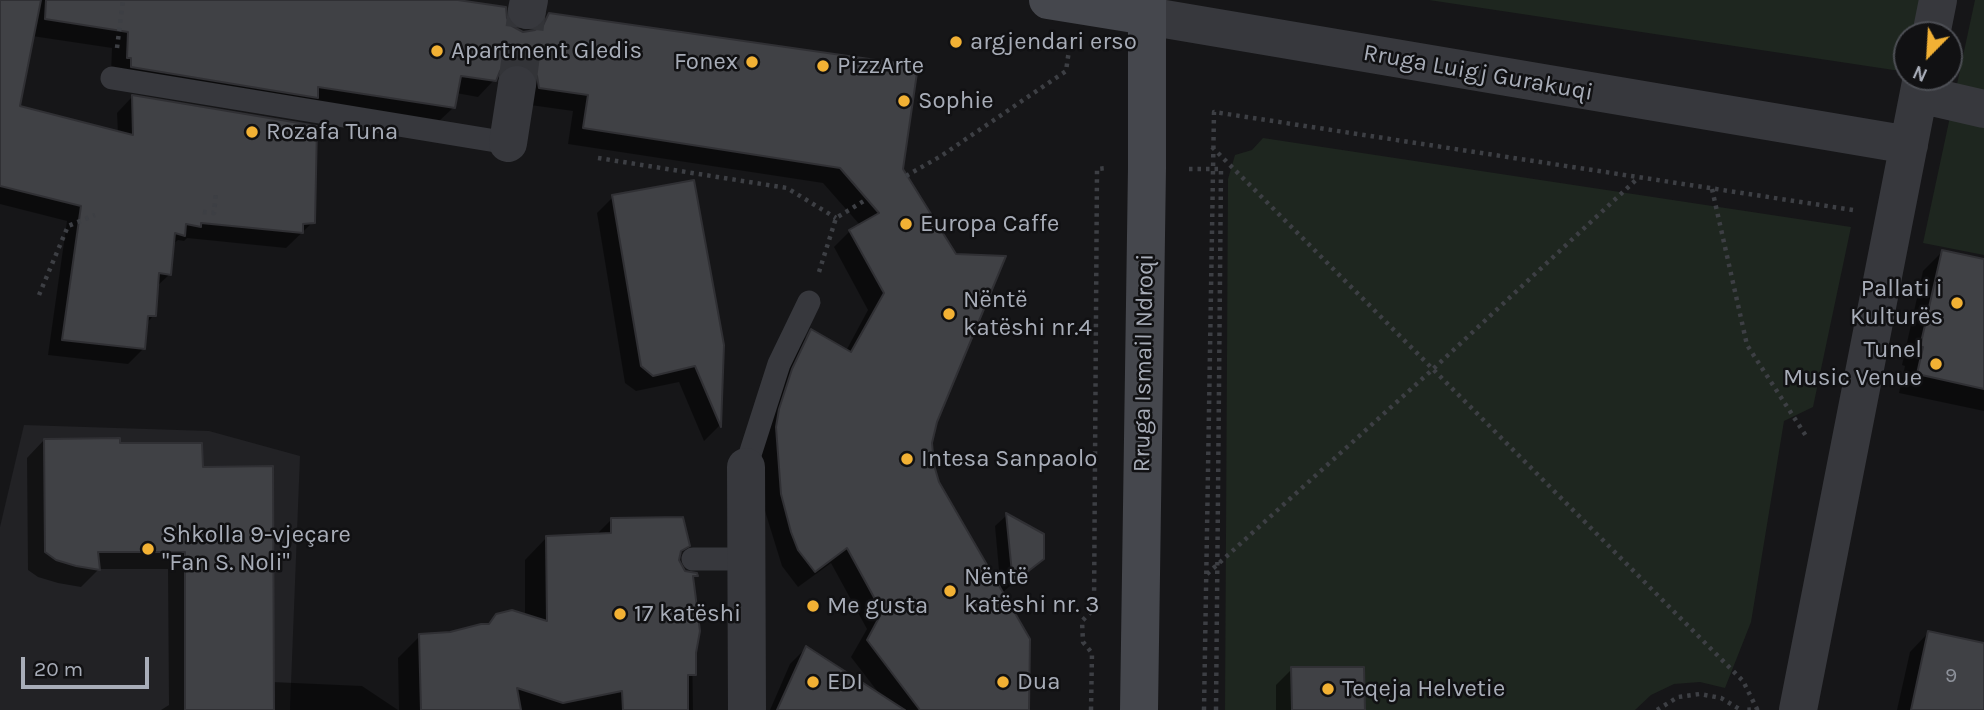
<!DOCTYPE html>
<meta charset="utf-8">
<style>
body{margin:0}
#map{position:relative;width:1984px;height:710px;overflow:hidden;background:#161618;font-family:Karla,sans-serif}
canvas{display:block}
.north{position:absolute;left:1893px;top:21px;width:70px;height:70px;box-sizing:border-box;background:#111113;border:2px solid #4d4f55;border-radius:50%;rotate:204deg;font-size:19px;font-weight:700;line-height:28px;text-align:center;color:#a8adb8}
.north::after{content:'';display:block;margin:auto;width:24px;height:32px;background:#f2b134;clip-path:polygon(50% 0,100% 100%,50% 72%,0 100%)}
.scale{position:absolute;left:21px;top:657px;width:128px;height:32px;box-sizing:border-box;border:4px solid #a8adb8;border-top:0;padding-left:9px;font-size:21px;line-height:24px;white-space:nowrap;color:#a8adb8;-webkit-text-stroke:5px #111113;paint-order:stroke}
</style>
<div id="map">
<canvas width="1984" height="710"></canvas>
<div class="north">N</div>
<div class="scale">20 m</div>
</div>
<script>
const context = document.querySelector('canvas').getContext('2d');
context.lineJoin = 'round';
function fillPath(path, color) {
  context.fillStyle = color;
  context.fill(path, 'evenodd');
}
function poly(rows) {
  const path = new Path2D();
  for (const r of rows) {
    path.moveTo(r[0], r[1]);
    for (let i = 2; i < r.length; i += 2) path.lineTo(r[i], r[i + 1]);
  }
  return path;
}
function strokePath(path, color, width, dash) {
  context.strokeStyle = color;
  context.lineWidth = width;
  context.lineCap = dash ? 'butt' : 'round';
  context.setLineDash(dash || []);
  context.stroke(path);
}
function write(font, color, halo, rows, align = 'center') {
  context.font = font + ' Karla,sans-serif';
  context.lineWidth = 5;
  context.setLineDash([]);
  context.textBaseline = 'middle';
  context.strokeStyle = halo;
  context.fillStyle = color;
  for (const [text, x, y, turn = 0] of rows) {
    context.save();
    context.translate(x, y);
    context.rotate((+turn || 0) * Math.PI / 180);
    context.textAlign = isNaN(turn) ? turn : align;
    if (halo) context.strokeText(text, 0, 0);
    context.fillText(text, 0, 0);
    context.restore();
  }
}
const built = poly([
 [24,425,209,431,300,456,290,710,0,710,0,527]
]);
const green = poly([
 [1429,0,1921,0,1915,35,1907,35,1907,72],
 [1975,0,1984,0,1984,255,1923,243],
 [1263,138,1851,227,1813,407,1784,421,1751,622,1725,688,1700,682,1674,684,1651,695,1635,710,1225,710,1228,179,1235,155,1252,150]
]);
const shadow = poly([
 [0,0,446,0,505,18,511,27,523,33,533,31,549,15,901,169,936,422,930,443,932,465,937,483,1001,592,995,526,1007,515,1042,558,1002,593,951,710,770,710,790,664,806,648,881,696,851,657,867,629,831,563,798,587,782,566,765,511,761,467,763,427,796,347,812,331,846,351,868,310,834,247,850,231,860,225,823,183,568,144,573,111,523,104,503,79,494,80,478,97,456,93,454,107,437,123,111,74,112,48,32,36,0,85],
 [132,97,313,222,286,248,187,238,184,241,178,240,172,245,170,274,156,287,154,315,146,324,143,349,128,364,48,355,67,221,0,204,0,103,118,133,117,113],
 [613,197,722,345,719,426,704,441,679,382,636,391,625,383,597,213],
 [1942,252,1984,261,1984,411,1899,393,1905,366,1902,365,1923,271],
 [44,440,118,445,201,469,272,682,362,686,398,710,161,710,169,705,168,569,99,569,81,587,58,583,38,577,28,570,27,458],
 [611,520,688,545,679,555,677,560,684,572,696,576,691,580,693,710,399,710,398,658,420,636,450,634,487,626,497,615,525,616,525,560,547,537,595,536],
 [1929,632,1984,645,1984,710,1897,710,1910,652],
 [1292,669,1363,710,1276,710,1276,685]
]);
const building = poly([
 [0,0,41,0,20,106,133,135,132,95,317,126,315,223,303,224,303,233,201,223,201,227,186,224,185,236,175,233,171,275,159,273,156,316,148,316,145,349,62,340,81,206,0,186,0,0],
 [46,0,458,0,506,7,507,18,512,26,523,32,535,30,543,25,549,13,918,66,903,169,956,254,1006,256,937,422,932,443,934,465,939,482,1030,639,1029,710,920,710,867,640,882,612,847,548,815,572,798,550,791,532,781,494,776,427,779,409,792,369,811,329,851,352,884,293,849,230,879,213,840,168,583,128,588,95,539,88,537,76,531,68,520,63,510,64,500,71,496,81,461,76,455,108,318,87,318,98,131,67,131,58,127,58,128,32,45,19,46,0],
 [694,180,724,345,721,427,695,366,653,376,641,366,612,195,694,180],
 [1942,250,1984,259,1984,389,1917,374,1923,347,1920,347,1942,250],
 [120,438,120,443,202,443,203,467,273,466,274,710,185,710,185,552,98,552,100,570,76,566,56,560,45,552,44,439,120,438],
 [1006,513,1044,534,1044,559,1013,583,1006,513],
 [683,517,690,546,681,551,679,560,685,571,697,573,698,576,693,576,700,631,696,653,696,675,688,675,688,710,623,710,622,691,563,703,517,688,521,710,421,710,419,634,450,632,481,624,489,624,496,614,512,610,547,621,546,536,611,533,611,518,683,517],
 [1928,631,1984,643,1984,710,1911,710,1928,631],
 [806,646,905,710,777,710,806,646],
 [1291,667,1364,667,1365,710,1292,710,1291,667]
]);
const streetTunnel = poly([
 [517,85,527,10]
]);
const path = poly([
 [117,48,123,0],
 [1212,147,1743,681,1757,709,1743,710],
 [598,158,787,188,836,218],
 [1189,169,1221,169,1216,710],
 [906,176,941,156,1066,71,1070,43],
 [1712,189,1747,345,1808,439],
 [203,212,214,213,216,192],
 [819,272,836,218,867,199],
 [39,295,68,226,95,215],
 [1207,574,1432,370,1638,178],
 [1091,710,1092,653,1083,642,1082,621,1094,609,1097,169,1107,168],
 [1204,710,1214,112,1853,210],
 [1657,710,1678,697,1700,694,1721,698,1741,710]
]);
const lane = poly([
 [112,78,508,143],
 [746,467,779,364,809,302],
 [693,559,747,559]
]);
const street = poly([
 [527,10,529,0],
 [1147,16,1909,145],
 [1931,35,1938,0],
 [1919,94,1984,109],
 [508,143,517,85],
 [746,467,747,710],
 [1798,710,1922,77]
]);
const secondary = poly([
 [1048,0,1147,16],
 [1139,710,1147,168,1147,0]
]);
const markers = [
 [956,42,7,"#f2b134"],
 [437,51,7,"#f2b134"],
 [752,62,7,"#f2b134"],
 [823,66,7,"#f2b134"],
 [904,101,7,"#f2b134"],
 [252,132,7,"#f2b134"],
 [906,224,7,"#f2b134"],
 [1957,303,7,"#f2b134"],
 [949,314,7,"#f2b134"],
 [1936,364,7,"#f2b134"],
 [907,459,7,"#f2b134"],
 [148,549,7,"#f2b134"],
 [950,591,7,"#f2b134"],
 [813,606,7,"#f2b134"],
 [620,614,7,"#f2b134"],
 [813,682,7,"#f2b134"],
 [1003,682,7,"#f2b134"],
 [1328,689,7,"#f2b134"]
];
const numberNames = [
 ["9",1951,676]
];
const poiNames = [
 ["argjendari erso",970,42],
 ["Apartment Gledis",451,51],
 ["Fonex",738,62,"right"],
 ["PizzArte",837,66],
 ["Sophie",918,101],
 ["Rozafa Tuna",266,132],
 ["Europa Caffe",920,224],
 ["Pallati i",1943,289,"right"],
 ["Kulturës",1943,317,"right"],
 ["Nëntë",963,300],
 ["katëshi nr.4",963,328],
 ["Tunel",1922,350,"right"],
 ["Music Venue",1922,378,"right"],
 ["Intesa Sanpaolo",921,459],
 ["Shkolla 9-vjeçare",162,535],
 ["\"Fan S. Noli\"",162,563],
 ["Nëntë",964,577],
 ["katëshi nr. 3",964,605],
 ["Me gusta",827,606],
 ["17 katëshi",634,614],
 ["EDI",827,682],
 ["Dua",1017,682],
 ["Teqeja Helvetie",1342,689]
];
const streetNames = [
 ["Rruga Luigj Gurakuqi",1478,73,10],
 ["Rruga Ismail Ndroqi",1144,363,-89]
];
fillPath(built, '#222225');
fillPath(green, '#1e261f');
fillPath(shadow, '#0007');
fillPath(building, '#404145');
strokePath(building, '#303034', 2);
strokePath(streetTunnel, '#333438', 38, [38, 19]);
strokePath(path, '#3d3f44', 4.5, [3.5, 5]);
strokePath(lane, '#37383d', 23);
strokePath(street, '#37383d', 38);
strokePath(secondary, '#45474d', 38);
for (const [x, y, r, color] of markers) {
  const dot = new Path2D();
  dot.arc(x, y, r, 0, 2 * Math.PI);
  context.fillStyle = color;
  context.fill(dot);
  strokePath(dot, '#111113', 2.5);
}
write('21px', '#8e929b', null, numberNames);
write('24px', '#a8adb8', '#111113', poiNames, 'left');
write('24px', '#a8adb8', '#111113', streetNames);
</script>
